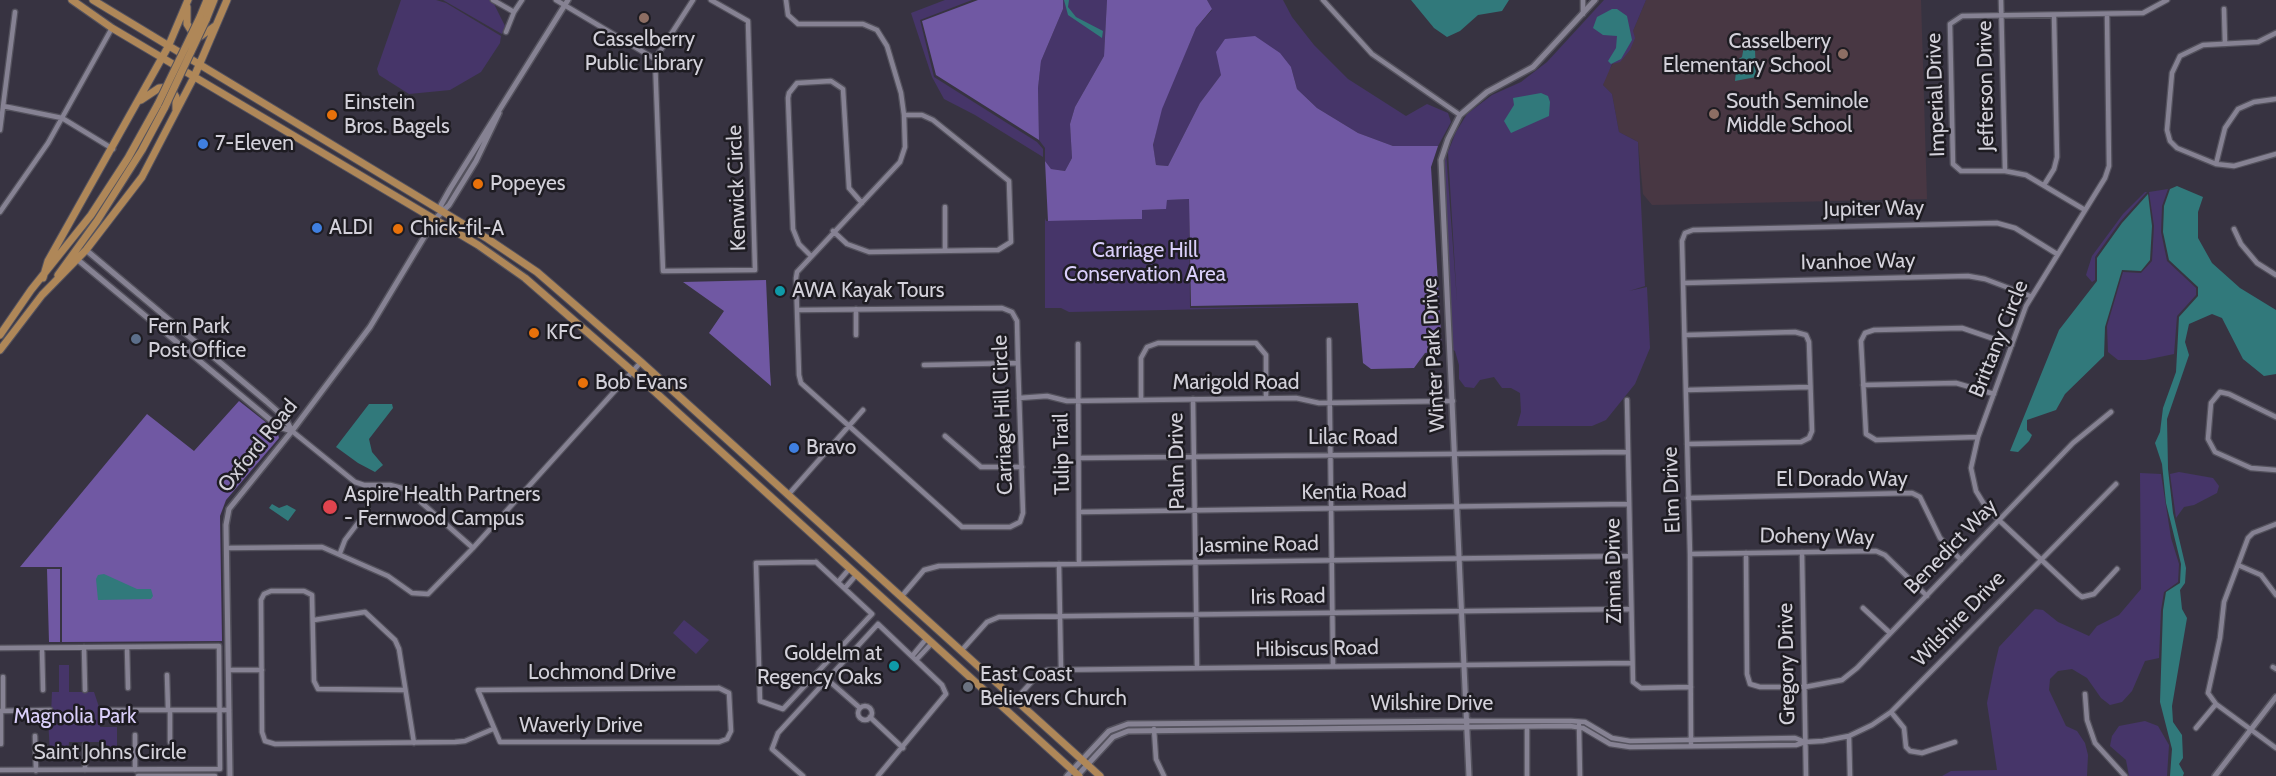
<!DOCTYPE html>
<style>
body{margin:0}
canvas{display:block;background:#373341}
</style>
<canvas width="2276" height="776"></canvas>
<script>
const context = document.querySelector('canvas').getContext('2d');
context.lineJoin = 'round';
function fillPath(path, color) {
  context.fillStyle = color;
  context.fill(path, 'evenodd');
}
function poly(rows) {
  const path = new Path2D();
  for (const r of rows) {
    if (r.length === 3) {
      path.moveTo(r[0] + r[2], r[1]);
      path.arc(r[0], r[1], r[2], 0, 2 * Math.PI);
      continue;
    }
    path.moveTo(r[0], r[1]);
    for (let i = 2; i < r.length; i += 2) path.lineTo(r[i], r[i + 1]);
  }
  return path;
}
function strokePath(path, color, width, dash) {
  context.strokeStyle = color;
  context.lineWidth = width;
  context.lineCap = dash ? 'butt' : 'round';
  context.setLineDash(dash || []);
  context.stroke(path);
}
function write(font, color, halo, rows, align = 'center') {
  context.font = font + ' Cabin,sans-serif';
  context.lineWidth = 5;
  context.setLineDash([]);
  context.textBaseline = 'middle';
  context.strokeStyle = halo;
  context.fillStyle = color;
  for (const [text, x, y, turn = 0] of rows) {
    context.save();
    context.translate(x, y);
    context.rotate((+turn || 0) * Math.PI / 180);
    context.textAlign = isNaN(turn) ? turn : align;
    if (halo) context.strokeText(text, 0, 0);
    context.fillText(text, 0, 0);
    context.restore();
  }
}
const education = poly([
 [1646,0,1921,0,1927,199,1652,205,1643,194,1638,142,1619,132,1612,94,1603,85,1606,75,1633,31]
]);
const green = poly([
 [401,0,436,0,446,3,501,36,500,43,481,72,450,90,409,94,379,75,377,69],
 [443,0,492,0,505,26,502,34],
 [945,0,972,0,920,20,934,77,1037,142,1043,149,1043,157,975,115,944,99,932,77,911,13],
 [1063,0,1107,0,1104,56,1075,107,1070,124,1072,158,1065,171,1051,169,1045,161,1045,148,1039,140,1038,88,1041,61,1063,9],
 [1207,0,1283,0,1292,17,1314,45,1348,79,1406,116,1427,104,1448,113,1451,122,1438,146,1393,146,1358,133,1317,108,1297,89,1291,67,1221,75,1200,103,1168,166,1156,165,1153,146,1161,109,1196,28,1212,10],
 [1604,0,1646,0,1633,31,1635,38,1630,50,1620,62,1612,64,1603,85,1612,94,1619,132,1638,142,1645,286,1629,291,1647,287,1650,348,1635,384,1606,420,1592,426,1517,426,1521,412,1520,393,1511,388,1502,388,1494,377,1480,380,1474,388,1465,387,1459,379,1459,365,1455,351,1452,349,1444,161,1446,152,1457,302,1448,152,1456,132,1467,114,1492,95,1521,82,1547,62],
 [2168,189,2162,206,2161,232,2167,261,2196,288,2196,295,2177,316,2174,354,2145,360,2118,360,2108,352,2107,326,2123,272,2141,273,2152,261,2154,226,2149,192],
 [2145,192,2147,192,2120,222,2095,257,2095,280,2092,282,2086,275,2092,256,2123,214],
 [1189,199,1190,308,1356,306,1069,312,1061,308,1045,308,1045,218,1046,221,1141,219,1141,210,1165,209,1167,200],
 [2179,472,2213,478,2219,486,2217,493,2194,505,2184,507,2176,518,2170,474],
 [2140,473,2161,474,2171,538,2179,564,2178,582,2164,592,2161,610,2159,658,2145,661,2132,691,2122,702,2110,705,2101,698,2087,678,2072,669,2058,671,2050,679,2049,690,2066,726,2077,731,2085,743,2088,755,2087,776,1942,776,1951,771,1997,770,1987,703,1994,668,1999,647,2027,617,2035,609,2043,610,2058,622,2089,636,2097,626,2119,615,2141,589],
 [684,620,709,640,696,654,673,633],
 [59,665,69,665,69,692,94,692,99,707,100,727,117,727,117,755,100,755,100,742,69,742,68,753,50,753,48,718,51,714,52,692,59,692],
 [2145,721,2158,726,2169,745,2167,776,2129,776,2126,760,2110,746,2112,736,2119,726]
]);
const forest = poly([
 [978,0,1063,0,1063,9,1041,61,1038,88,1039,140,936,75,922,21],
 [1107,0,1207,0,1212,9,1196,28,1162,109,1153,145,1156,165,1168,166,1200,103,1221,75,1216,52,1225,39,1255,36,1280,53,1291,67,1297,89,1317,108,1358,133,1393,146,1438,146,1431,167,1442,350,1425,353,1414,368,1371,369,1363,363,1358,303,1191,306,1189,199,1167,200,1166,209,1142,210,1142,219,1048,221,1045,161,1051,169,1065,171,1072,158,1070,124,1075,107,1104,56],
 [766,280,770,371,771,386,709,333,724,311,683,282],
 [239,401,277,431,279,438,226,500,220,516,222,641,62,642,62,567,20,567,147,414,194,451],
 [47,569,60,569,60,642,49,642]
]);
const water = poly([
 [1064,0,1069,0,1068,7,1076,17,1103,31,1102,38,1068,15],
 [1411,0,1509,0,1502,11,1478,15,1460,31,1447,37,1434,28],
 [1612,9,1617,9,1627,16,1632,40,1621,59,1611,64,1608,61,1616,48,1617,36,1603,35,1593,28,1597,17],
 [1744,46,1755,49,1756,77,1735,81,1736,71,1731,64,1742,57],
 [1541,93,1548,96,1550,102,1549,116,1511,133,1504,121,1514,105,1513,98],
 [2177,186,2203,197,2198,212,2198,238,2212,263,2240,288,2276,310,2276,374,2264,376,2243,359,2222,318,2212,314,2189,324,2185,342,2189,355,2167,419,2168,469,2173,513,2186,568,2185,583,2180,590,2182,609,2187,618,2172,706,2173,722,2182,735,2183,758,2179,764,2184,773,2183,776,2170,776,2172,749,2160,702,2163,610,2166,592,2180,583,2181,564,2166,503,2162,464,2155,443,2160,432,2163,408,2176,372,2179,317,2198,296,2198,287,2169,260,2163,232,2164,206,2170,189],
 [2148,194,2152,226,2150,260,2141,271,2122,270,2105,327,2104,356,2065,394,2056,410,2027,420,2027,430,2032,435,2029,441,2018,452,2010,451,2059,330,2097,281,2097,258,2122,223],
 [369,404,392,404,393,408,369,439,372,452,383,465,375,472,358,463,336,447],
 [272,504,279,508,287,505,296,510,288,521,269,508],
 [104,574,137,589,151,589,153,596,151,599,98,600,96,579,98,575]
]);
const minor = poly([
 [493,0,514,12,522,0],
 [556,0,655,59,663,271,755,270,748,21,711,0],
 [786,0,788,15,798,24,863,24,877,30,887,46,901,93,904,115,905,147,900,162,797,272,796,278,799,375,801,383,962,527,1010,527,1020,522,1023,513,1018,363,1017,321,1012,312,1002,308,797,310],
 [1323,0,1372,54,1460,115],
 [2001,0,2005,171],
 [2224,9,2225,44],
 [1583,14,1583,0],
 [2107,14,2109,166,2105,178,2026,306,1978,437,1971,468,1976,491,1987,509,2078,594,2082,597,2094,594,2117,569],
 [506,32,514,12],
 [2276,33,2258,42,2203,45,2180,56,2172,73,2167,130,2170,141,2177,148,2216,164,2234,166,2276,154],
 [655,59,693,0],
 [3,106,62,118,113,149],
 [0,130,15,12],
 [2216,164,2225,128,2238,109,2254,102,2276,99],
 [2044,185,2054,169,2057,157,2054,15],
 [945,207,945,251],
 [2085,210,2026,175,2005,171,1961,171,1953,164,1950,24,1962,16,2143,13,2167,0],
 [0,212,48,143,112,28],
 [2234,229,2241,244,2257,263,2276,275],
 [833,231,847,244,869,252,998,250,1011,242,1009,181,933,120,922,115,904,115],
 [810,255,799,244,793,229,788,98,789,93,797,83,831,81,843,89,849,188,862,203],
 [1683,283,1968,276,1985,279,2030,296],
 [856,309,856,335],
 [1685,335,1795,332,1806,335,1809,342,1812,431,1809,438,1801,442,1687,444],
 [1329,340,1333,665],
 [1078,344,1079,563],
 [924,365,1018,363],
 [1863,385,1956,383,1994,394],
 [1686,390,1810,387],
 [1019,398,1047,396,1067,401,1296,398,1319,403,1453,401],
 [1193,399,1197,667],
 [1141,400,1141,358,1147,347,1158,343,1256,343,1266,355,1266,398],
 [1627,400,1633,682,1641,688,1691,687],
 [2276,417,2229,394,2220,392,2211,403,2208,439,2215,452,2251,468,2276,470],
 [292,431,355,482,364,485,390,485,406,489,473,548],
 [945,436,981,467,1022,467],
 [1978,437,1876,440,1866,434,1861,341,1865,333,1874,330,1962,328,2012,345],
 [1079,458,1628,452],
 [788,495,863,410],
 [1688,498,1912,493,1920,497,1940,538,1961,560],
 [1080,512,1629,504],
 [2276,524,2253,533,2248,538,2224,602,2220,638,2208,693,2216,704,2276,748],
 [227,548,322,547,388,576,412,593,428,594,473,548,641,362],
 [1802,552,1806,776],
 [340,553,345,540,367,511,369,499,368,485],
 [1746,553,1747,674,1750,684,1760,687,1805,687,1842,680,1857,668,2073,443,2111,412],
 [1690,554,1876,551,1885,555,1927,596],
 [816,562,872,614,783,709,760,701,756,563,816,562],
 [1059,564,1061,669],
 [2238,565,2261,575,2276,595],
 [838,582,850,568],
 [845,588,857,574],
 [901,597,924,570,939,566,1630,556],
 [1863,608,1890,633],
 [314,620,365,612,395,640,399,649,414,743],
 [84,647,85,690],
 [127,647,128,688],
 [0,648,219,646,220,769,0,770],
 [42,648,43,690],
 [961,651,987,622,999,617,1631,609],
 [913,655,927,638],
 [917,659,932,643],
 [2273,667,2276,669],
 [229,670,262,670],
 [167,675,168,710],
 [3,677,3,711],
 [828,680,860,708],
 [719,688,729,693,731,731,727,739,719,742,500,742,478,690,719,688],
 [404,690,318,689,314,681,312,595,304,591,271,591,264,594,261,600,262,732,265,741,275,744,455,742,465,741,493,729],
 [2085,694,2087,720,2095,743,2125,776],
 [1015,700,1037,676,1047,670,1632,663],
 [865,713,7],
 [104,710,229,710],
 [170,710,170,742],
 [0,711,50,710],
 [1891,712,1904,728,1906,747,1910,751,1922,753,1955,742],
 [870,717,903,748],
 [1469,721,1571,721,1585,722,1612,738,1630,741,1795,738,1805,742,1823,741,1849,736,1872,725,1891,712,2116,484],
 [1579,725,1580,776],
 [1469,727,1570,726,1583,728,1610,744,1630,747,1796,745,1805,742],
 [1527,727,1527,776],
 [2196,728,2216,704],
 [1154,729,1156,759,1164,776],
 [135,735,135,770],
 [35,736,36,771],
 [1849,736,1850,776],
 [1,744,1,711],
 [85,745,85,770],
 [1691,746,1690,554,1682,241,1685,233,1693,230,1997,223,2015,228,2057,254],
 [138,776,215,776],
 [803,776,772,749,778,733,878,624,942,685,946,694,878,776]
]);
const tertiary = poly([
 [441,211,441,205,450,189,568,0],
 [86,250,266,401,285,418,292,431],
 [78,260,279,427,292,431],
 [230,776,226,525,229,509,292,431,370,327,435,219,449,205,476,161,499,113],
 [1067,776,1109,731,1128,724,1469,721],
 [1077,776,1113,737,1128,731,1469,727],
 [1469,776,1441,160,1448,139,1460,115,1487,92,1533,67,1595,0],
 [2215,776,2276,697]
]);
const primary = poly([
 [72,0,112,28,478,245,525,278,632,371,1079,776],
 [93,0,488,239,537,272,641,362,1100,776],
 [187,7,187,24,194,35,201,36,215,26],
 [200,17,207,0],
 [206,20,214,0],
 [141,100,159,88,170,87,176,97,176,110],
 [58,275,97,221,142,150,165,107],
 [43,278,48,261,168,47,188,0],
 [0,335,31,290,91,215,128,158,158,104],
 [0,350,42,295,86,250,142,177,194,77,227,0]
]);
const primaryBridge = poly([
 [158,104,200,17],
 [165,107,206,20]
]);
const markers = [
 [644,18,6,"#8d6e63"],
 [1843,54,6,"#8d6e63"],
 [1714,114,6,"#8d6e63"],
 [332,115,6,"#e8710a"],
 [203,144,6,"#3f7fe0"],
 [478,184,6,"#e8710a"],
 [317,228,6,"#3f7fe0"],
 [398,229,6,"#e8710a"],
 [780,291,6,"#0f9aa8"],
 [534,333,6,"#e8710a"],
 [136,339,6,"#5c6f8a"],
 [583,383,6,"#e8710a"],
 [794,448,6,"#3f7fe0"],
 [330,507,8,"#e0444e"],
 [894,666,6,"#0f9aa8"],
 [968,687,6,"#6b7280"]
];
const poiNames = [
 ["Casselberry",644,40,"center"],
 ["Public Library",644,64,"center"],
 ["Casselberry",1831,42,"right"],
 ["Elementary School",1831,66,"right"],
 ["South Seminole",1726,102],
 ["Middle School",1726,126],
 ["Einstein",344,103],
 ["Bros. Bagels",344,127],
 ["7-Eleven",215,144],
 ["Popeyes",490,184],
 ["ALDI",329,228],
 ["Chick-fil-A",410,229],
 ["AWA Kayak Tours",792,291],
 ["Fern Park",148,327],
 ["Post Office",148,351],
 ["KFC",546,333],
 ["Bob Evans",595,383],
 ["Bravo",806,448],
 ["Aspire Health Partners",344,495],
 ["- Fernwood Campus",344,519],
 ["Goldelm at",882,654,"right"],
 ["Regency Oaks",882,678,"right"],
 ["East Coast",980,675],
 ["Believers Church",980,699]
];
const streetNames = [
 ["Jefferson Drive",1986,86,-91],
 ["Imperial Drive",1936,95,-92],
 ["Kenwick Circle",737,188,-92],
 ["Jupiter Way",1874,209,-1],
 ["Ivanhoe Way",1858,262,-1],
 ["Brittany Circle",1999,339,-68],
 ["Winter Park Drive",1434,355,-93],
 ["Marigold Road",1236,383],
 ["Carriage Hill Circle",1003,415,-92],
 ["Lilac Road",1353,438],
 ["Oxford Road",258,446,-51],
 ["Tulip Trail",1062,454,-91],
 ["Palm Drive",1177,461,-91],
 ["El Dorado Way",1842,480],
 ["Elm Drive",1672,490,-92],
 ["Kentia Road",1354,492,-1],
 ["Doheny Way",1817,537,1],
 ["Jasmine Road",1259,545,-1],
 ["Benedict Way",1951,547,-46],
 ["Zinnia Drive",1614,571,-91],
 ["Iris Road",1288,597,-1],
 ["Wilshire Drive",1959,619,-46],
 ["Hibiscus Road",1317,649,-1],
 ["Gregory Drive",1787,664,-91],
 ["Lochmond Drive",602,673],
 ["Wilshire Drive",1432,704],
 ["Waverly Drive",581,726],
 ["Saint Johns Circle",110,753]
];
const parkNames = [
 ["Carriage Hill",1145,251],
 ["Conservation Area",1145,275],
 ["Magnolia Park",75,717]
];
fillPath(education, '#483743');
fillPath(green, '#463569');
fillPath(forest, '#7058a3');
fillPath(water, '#31797b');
strokePath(minor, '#54525d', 7);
strokePath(tertiary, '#54525d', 8);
strokePath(primary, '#54525d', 9);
strokePath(minor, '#868293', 4.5);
strokePath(tertiary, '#868293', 5);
strokePath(primary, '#af8758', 7);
strokePath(primaryBridge, '#54525d', 9, []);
strokePath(primaryBridge, '#af8758', 7);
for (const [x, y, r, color] of markers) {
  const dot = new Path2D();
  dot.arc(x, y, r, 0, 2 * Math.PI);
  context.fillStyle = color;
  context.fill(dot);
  strokePath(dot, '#1e1c22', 2);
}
write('21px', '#d3d1da', '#1e1c22', poiNames, 'left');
write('21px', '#d3d1da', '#1e1c22', streetNames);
write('21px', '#dacffa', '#1e1c22', parkNames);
</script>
